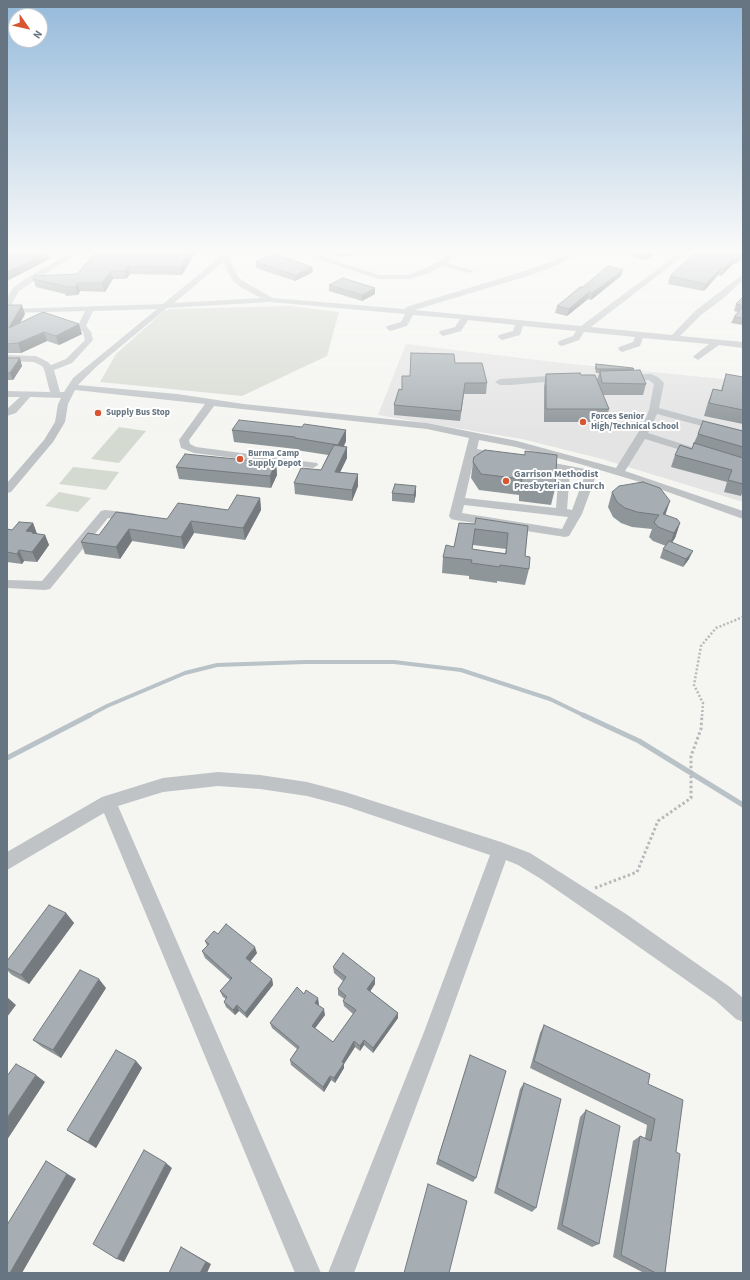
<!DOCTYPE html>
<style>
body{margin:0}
#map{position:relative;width:750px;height:1280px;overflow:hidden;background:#f5f5f2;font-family:"Source Sans 3",sans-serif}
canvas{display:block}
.frame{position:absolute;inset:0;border:8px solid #667581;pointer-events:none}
.north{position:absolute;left:8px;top:8px;width:40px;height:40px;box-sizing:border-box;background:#fff;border:1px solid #c2c8cd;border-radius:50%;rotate:124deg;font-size:11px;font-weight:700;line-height:16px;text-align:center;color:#667581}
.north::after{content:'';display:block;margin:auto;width:14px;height:18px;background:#d75631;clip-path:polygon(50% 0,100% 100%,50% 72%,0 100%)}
</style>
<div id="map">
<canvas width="750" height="1280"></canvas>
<div class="frame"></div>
<div class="north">N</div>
</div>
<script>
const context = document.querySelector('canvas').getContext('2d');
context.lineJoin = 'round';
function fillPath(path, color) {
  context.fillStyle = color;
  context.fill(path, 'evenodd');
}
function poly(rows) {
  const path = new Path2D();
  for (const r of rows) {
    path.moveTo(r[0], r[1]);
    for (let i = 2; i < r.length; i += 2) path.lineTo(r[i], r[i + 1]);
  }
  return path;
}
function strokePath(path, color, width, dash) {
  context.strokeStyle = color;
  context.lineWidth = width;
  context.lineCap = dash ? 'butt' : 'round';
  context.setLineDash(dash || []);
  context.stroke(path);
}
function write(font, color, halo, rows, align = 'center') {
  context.font = font + ' "Source Sans 3",sans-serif';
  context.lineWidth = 4;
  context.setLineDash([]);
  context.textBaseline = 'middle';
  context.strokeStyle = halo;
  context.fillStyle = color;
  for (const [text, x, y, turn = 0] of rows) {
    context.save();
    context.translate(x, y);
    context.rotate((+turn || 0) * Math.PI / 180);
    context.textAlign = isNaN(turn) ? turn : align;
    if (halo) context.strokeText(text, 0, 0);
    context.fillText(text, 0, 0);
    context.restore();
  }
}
const built = poly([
 [406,344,562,363,743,381,743,502,602,459,522,439,378,415]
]);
const green = poly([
 [290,306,339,312,327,356,242,396,100,382,116,354,164,311,170,309],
 [119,427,146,431,119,463,91,459],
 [73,467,119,472,106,490,59,484],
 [59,492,91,498,78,512,45,506]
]);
const streamFar1 = poly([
 [88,716,107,706,185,673,217,665,305,662,394,662,461,670,550,699,585,716]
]);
const stream = poly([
 [583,715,639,741,743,805],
 [7,758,90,715]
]);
const pathFar1 = poly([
 [702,716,703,703,694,685,701,646,716,628,743,617]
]);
const path = poly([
 [595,888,637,872,658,821,691,798,691,756,701,729,702,715]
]);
const minor = poly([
 [70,253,79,253,31,283,19,291,10,307,7,307,7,298,13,288,25,279,70,253],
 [225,253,233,253,229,258,239,278,248,284,273,298,405,309,406,307,528,270,552,261,568,253,577,253,558,265,534,274,415,310,581,326,679,253,687,253,591,327,672,335,695,311,743,274,743,280,725,297,701,315,680,336,743,342,743,348,719,345,698,360,693,357,695,355,709,344,643,338,640,346,622,352,618,349,619,347,633,342,635,337,584,332,579,340,562,346,559,345,558,343,559,341,573,336,576,331,523,326,520,335,502,340,498,337,499,335,513,331,515,325,468,320,461,331,443,336,439,333,440,331,455,327,460,319,413,315,407,326,390,331,386,328,387,326,401,322,405,314,270,302,167,308,96,367,78,385,177,394,244,404,427,423,517,441,616,468,643,425,649,410,654,384,649,380,624,381,619,378,624,375,651,374,658,377,664,383,659,408,743,431,743,437,657,414,648,433,701,450,702,452,697,455,645,439,625,471,743,511,743,519,643,483,580,464,516,447,479,440,477,449,503,454,504,456,499,459,475,455,465,498,556,508,559,470,534,465,533,463,534,461,538,460,591,470,597,473,582,514,569,536,565,537,455,520,451,519,449,516,469,438,427,429,214,406,189,440,190,444,196,447,317,463,318,465,313,468,194,453,181,448,179,440,205,404,75,390,68,404,65,422,53,442,11,492,7,493,7,483,44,440,55,422,58,404,61,398,30,397,16,413,7,416,7,409,20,397,7,397,7,391,50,392,44,369,42,366,34,362,7,361,7,355,36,356,48,362,51,365,66,359,85,340,83,332,78,326,85,311,7,313,7,309,163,304,225,253],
 [223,262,233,281,242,288,261,298,174,303,223,262],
 [157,309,73,378,64,392,60,392,54,370,72,363,93,340,91,332,86,326,93,311,157,309],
 [570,472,585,475,572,510,567,509,570,472],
 [464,505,568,517,562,529,462,513,464,505],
 [299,253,311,253,379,275,408,275,424,269,443,259,448,253,455,253,448,263,474,271,470,273,442,266,430,273,409,279,378,279,299,253],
 [564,375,567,376,569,378,567,380,511,385,500,385,495,382,500,379,564,375],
 [105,510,132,513,136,514,138,517,136,520,132,521,108,518,50,589,45,590,7,588,7,580,42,581,101,511,105,510],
 [218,772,260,775,307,782,345,792,501,842,530,853,626,914,730,987,743,998,743,1022,736,1019,716,1001,612,928,541,879,518,865,506,860,444,1032,354,1273,328,1273,424,1032,490,855,345,806,307,796,260,789,218,786,163,792,118,806,321,1273,295,1273,104,813,7,870,7,852,102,797,163,778,218,772]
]);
const wall = poly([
 [95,253,195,253,182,275,130,274,126,279,113,279,105,292,80,291,78,295,66,296,65,294,36,287,33,279,77,274],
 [327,253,354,253,348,256,344,255,340,257],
 [634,253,654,253,646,260,633,257],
 [743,253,736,264,733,264,721,276,718,275,704,291,668,284,670,276],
 [256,262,312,267,313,272,295,281,256,268],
 [621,276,591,300,588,299,567,316,555,313,557,306,583,287],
 [329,285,375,294,362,301,329,291],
 [743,297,743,325,731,323,734,317,738,312,734,311,736,304],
 [7,305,25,314,20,323,82,334,59,345,47,341,21,353,7,353],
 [7,358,22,366,13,380,7,380],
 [455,363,487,383,486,394,464,394,460,421,394,415,394,405,402,390,402,376,410,376],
 [596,364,634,369,633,370,646,384,643,395,603,395,609,409,606,422,544,422,544,387,546,374,581,375,597,380,599,373,596,373,595,368],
 [726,374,743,377,743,424,704,416,708,402,713,389,721,390],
 [302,427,346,430,346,441,344,446,347,447,347,458,340,472,358,474,358,486,352,501,295,494,294,483,321,470,328,455,296,450,296,449,234,442,232,430],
 [743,431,743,491,741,496,724,492,727,482,671,467,675,455,692,449,694,443,698,434],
 [473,462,555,489,551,505,519,501,519,495,479,490,471,478],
 [276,463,277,475,271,488,179,479,176,467],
 [416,486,416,494,414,503,392,501,392,493],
 [612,492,665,515,680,523,675,538,672,542,689,559,683,567,660,558,663,549,666,546,653,541,649,537,652,529,632,527,621,523,613,517,608,507],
 [260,498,261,510,245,540,194,533,184,549,132,541,120,559,85,554,81,542,99,535,228,510],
 [33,523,37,534,45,535,49,545,37,562,24,561,22,564,7,562,7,529,12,530],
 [475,524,528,526,525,556,529,569,525,585,497,581,497,583,469,579,469,576,442,573,443,557],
 [473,545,506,549,505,553,472,550],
 [66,913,74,923,29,984,12,975,7,970,7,961],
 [218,934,257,953,250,962,272,979,273,985,247,1018,239,1011,235,1015,226,1007,224,1002,226,999,223,997,220,991,230,980,205,958,202,951,207,946,205,941],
 [333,967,375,984,370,991,398,1013,398,1018,373,1053,364,1045,360,1051,355,1047,344,1064,344,1068,335,1083,331,1080,324,1092,291,1065,290,1060,297,1049,272,1028,270,1023,304,994,319,1004,318,1005,325,1015,315,1028,333,1042,353,1014,344,1006,343,1001,344,999,338,995,338,989,343,981,334,973],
 [106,988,61,1058,42,1047,33,1040],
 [544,1025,648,1084,676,1152,665,1273,644,1273,613,1257,633,1141,640,1136,645,1138,647,1125,530,1068,540,1033],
 [470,1055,476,1178,473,1182,436,1164],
 [136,1061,142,1068,96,1148,76,1136,67,1130],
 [524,1083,536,1208,532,1212,494,1193,520,1089],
 [586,1110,599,1244,592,1247,557,1229,580,1117]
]);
const shadedWall = poly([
 [45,253,48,253,50,259,7,281,7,272],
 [189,253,195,253,182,275,180,267],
 [340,253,344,253,344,255,340,257],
 [348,253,354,253,348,256],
 [654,253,646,260,648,254],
 [742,253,743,253,743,257,736,264,738,257],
 [735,257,733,264,721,276,723,269],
 [128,266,130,274,126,279,125,271],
 [312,267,313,272,295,281,295,275],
 [721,268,718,275,704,291,706,284],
 [623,270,621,276,591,300,592,293],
 [111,271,113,279,105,292,102,283],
 [78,283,80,291,78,295,75,287],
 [375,288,375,294,362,301,362,295],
 [589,292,588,299,567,316,569,309],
 [22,305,25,314,12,337,9,328],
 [79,324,82,334,59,345,56,336],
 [44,332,47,341,21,353,18,343],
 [20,358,22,366,13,380,10,373],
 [346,430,346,441,339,456,338,445],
 [347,447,347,458,335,483,335,472],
 [276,463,277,475,271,488,270,476],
 [358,474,358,486,352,501,352,490],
 [416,486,416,494,414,503,414,495],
 [260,498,261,510,245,540,243,528],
 [670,501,665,516,658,528,663,514],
 [191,521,194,533,184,549,181,537],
 [33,523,37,534,35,537,26,531],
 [680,523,675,538,669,547,674,533],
 [129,529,132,541,120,559,116,547],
 [45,535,49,545,37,562,32,552],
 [19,550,24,561,22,564,17,554],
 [693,551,689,559,683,567,686,559],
 [66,913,74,923,29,984,21,975],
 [255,947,257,953,248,964,246,958],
 [375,978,375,984,368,995,367,989],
 [99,979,106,988,61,1058,53,1050],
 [272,979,273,985,247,1018,245,1013],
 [7,997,16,1005,7,1017],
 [318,998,319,1004,316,1008,315,1003],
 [237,1005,239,1011,235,1015,233,1010],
 [324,1009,325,1015,313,1031,312,1026],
 [398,1013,398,1018,373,1053,373,1048],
 [364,1040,364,1045,360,1051,360,1046],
 [354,1041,355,1047,344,1064,344,1068,335,1083,334,1078,342,1062],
 [136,1061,142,1068,96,1148,88,1142],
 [36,1075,45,1082,7,1140,7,1118],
 [330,1076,331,1080,324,1092,323,1087],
 [46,1161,76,1179,22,1273,10,1273],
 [166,1163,172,1168,124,1262,117,1259],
 [181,1247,211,1264,207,1273,200,1273]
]);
const building = poly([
 [7,253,45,253,7,272,7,253],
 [95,253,189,253,180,267,128,266,125,271,111,271,102,283,78,283,75,287,64,287,64,286,33,279,34,276,77,274,95,253],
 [695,253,742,253,738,257,735,257,723,269,721,268,706,284,670,276,695,253],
 [274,254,312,267,295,275,256,262,274,254],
 [608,266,623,270,592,293,589,292,569,309,557,306,580,287,583,287,608,266],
 [343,278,375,288,362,295,329,285,343,278],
 [743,297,743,318,734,317,743,306,736,304,743,297],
 [7,305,22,305,9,328,43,312,79,324,56,336,44,332,18,343,7,344,7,305],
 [411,353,454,354,455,363,482,363,487,383,465,383,461,411,394,405,399,389,402,390,402,376,410,376,411,353],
 [7,358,20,358,10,373,7,373,7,358],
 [596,364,633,368,634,369,596,369,596,364],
 [640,370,646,384,602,383,600,371,640,370],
 [580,373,581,375,595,375,609,409,546,409,546,374,580,373],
 [726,374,743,377,743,410,709,403,713,389,722,391,726,374],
 [239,420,302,427,304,424,346,430,338,445,295,438,295,437,232,430,239,420],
 [703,421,743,431,743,447,698,434,703,421],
 [694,443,743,458,743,484,728,480,732,470,675,455,680,445,692,449,694,443],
 [334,445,347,447,335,472,358,474,352,490,294,483,301,468,321,470,334,445],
 [485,450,525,455,525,451,557,455,555,489,521,485,522,479,481,474,473,462,474,457,485,450],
 [185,454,276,463,270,476,176,467,185,454],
 [643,482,660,488,670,501,663,514,677,519,680,523,674,533,658,527,654,522,659,515,637,512,625,508,617,502,612,492,619,486,643,482],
 [395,484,416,486,414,495,392,493,395,484],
 [237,495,260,498,243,528,191,521,181,537,129,529,116,547,81,542,88,533,99,535,116,512,167,519,178,503,228,510,237,495],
 [476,518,528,526,525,556,530,557,529,569,500,565,500,567,471,563,472,560,443,557,446,545,454,547,459,523,475,524,476,518],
 [475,529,508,533,506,554,472,549,475,529],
 [19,522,33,523,26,531,33,532,32,533,45,535,32,552,19,550,17,554,7,552,7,529,12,530,19,522],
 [669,541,693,551,686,559,663,549,669,541],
 [49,905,66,913,21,975,7,968,7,961,49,905],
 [226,924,255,947,246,958,272,979,245,1013,237,1005,233,1010,224,1002,227,997,220,991,232,978,202,951,209,944,205,941,214,931,218,934,226,924],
 [343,953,375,978,367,989,398,1013,373,1048,364,1040,360,1046,354,1041,342,1062,344,1063,334,1078,330,1076,323,1087,290,1060,299,1047,270,1023,297,987,304,994,306,990,318,998,315,1003,324,1009,312,1026,333,1042,356,1010,343,1001,346,996,338,989,346,977,333,967,343,953],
 [80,970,99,979,53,1050,33,1040,80,970],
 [544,1025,650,1074,648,1084,683,1100,676,1152,680,1154,665,1273,656,1273,621,1255,640,1136,651,1141,655,1119,534,1061,544,1025],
 [116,1050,136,1061,88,1142,67,1130,116,1050],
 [470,1055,506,1071,476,1178,438,1159,470,1055],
 [16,1064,36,1075,7,1118,7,1076,16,1064],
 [524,1083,561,1099,536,1208,497,1188,524,1083],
 [586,1110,620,1126,599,1244,562,1225,586,1110],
 [144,1150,166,1163,117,1259,93,1244,144,1150],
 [46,1161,67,1174,10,1273,7,1273,7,1225,46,1161],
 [428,1184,467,1201,449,1273,404,1273,428,1184],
 [181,1247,206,1262,200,1273,169,1273,181,1247]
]);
const markers = [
 [98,413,4,"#d75631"],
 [583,422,4,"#d75631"],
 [240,459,4,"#d75631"],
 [506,481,4,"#d75631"]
];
const farPoinames = [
 ["Supply Bus Stop",106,413],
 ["Forces Senior",591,417],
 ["High/Technical School",591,427],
 ["Burma Camp",248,454],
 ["Supply Depot",248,464]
];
const poiNames = [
 ["Garrison Methodist",514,475],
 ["Presbyterian Church",514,487]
];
fillPath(built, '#e3e4e3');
fillPath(green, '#d5dad1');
strokePath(streamFar1, '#b8c2c7', 4);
strokePath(stream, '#b8c2c7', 5);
strokePath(pathFar1, '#b7babc', 2.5, [2, 2]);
strokePath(path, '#b7babc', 3, [2.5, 2.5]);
fillPath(minor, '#bfc3c6');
fillPath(wall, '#8f969a');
fillPath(shadedWall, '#747a7d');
fillPath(building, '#a6aeb3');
strokePath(building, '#747a7d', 1);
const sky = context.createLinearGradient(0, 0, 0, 433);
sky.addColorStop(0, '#95badb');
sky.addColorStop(0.58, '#fafaf9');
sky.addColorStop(1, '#fafaf900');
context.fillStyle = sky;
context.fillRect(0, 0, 750, 433);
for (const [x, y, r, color] of markers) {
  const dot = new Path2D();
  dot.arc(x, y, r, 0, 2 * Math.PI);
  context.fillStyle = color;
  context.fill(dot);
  strokePath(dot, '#fff', 1.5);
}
write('bold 9px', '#667581', '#fff', farPoinames, 'left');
write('bold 10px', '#667581', '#fff', poiNames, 'left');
</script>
